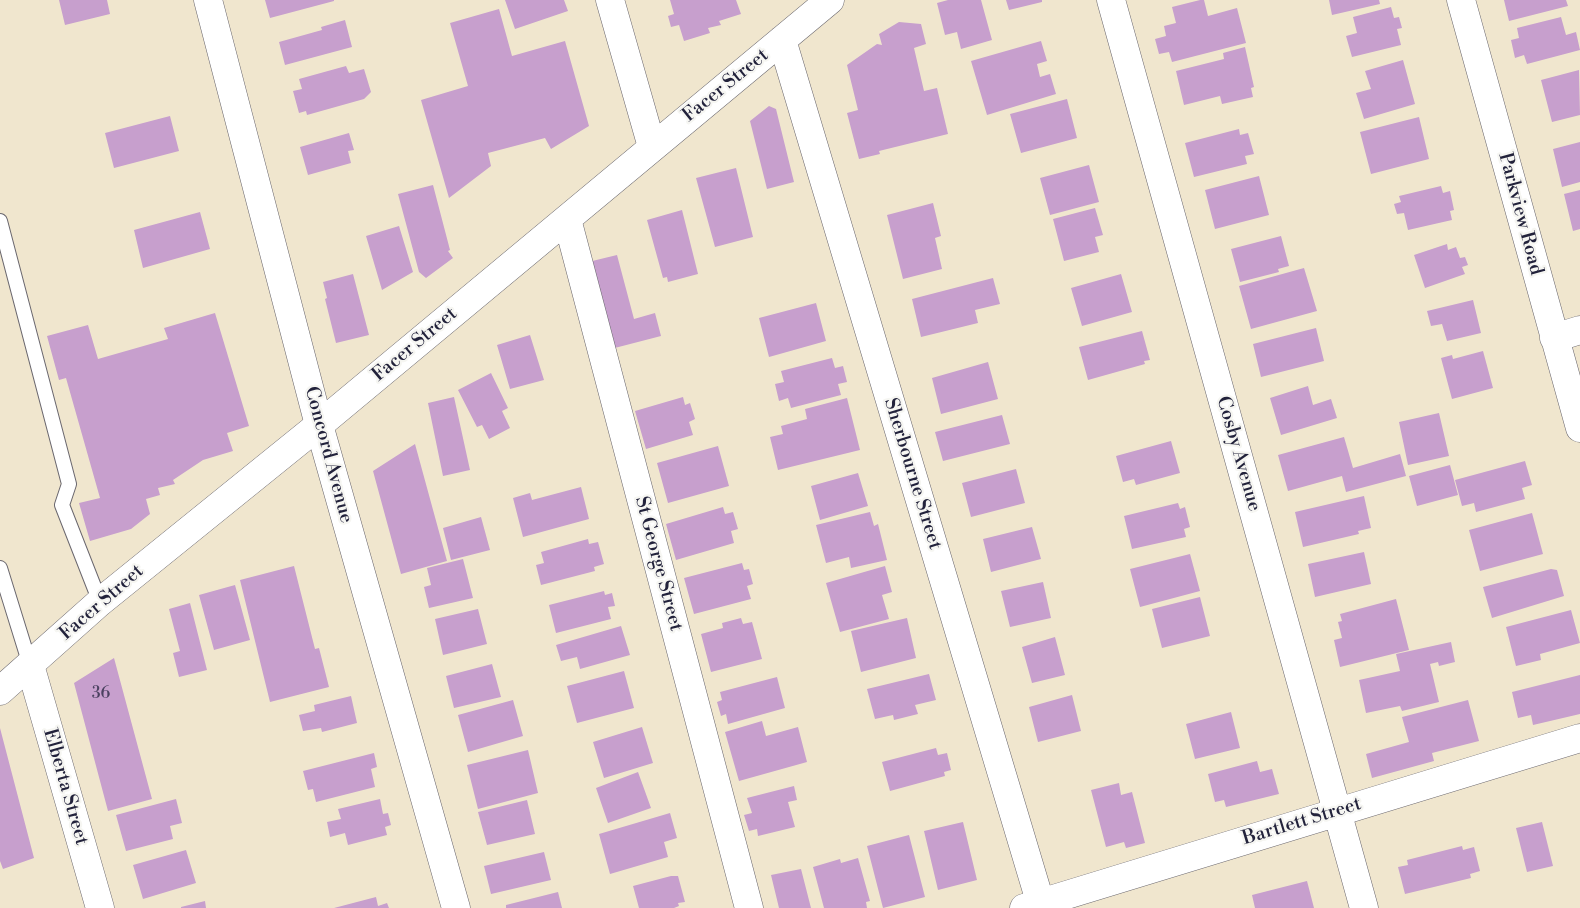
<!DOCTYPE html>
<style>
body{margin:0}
canvas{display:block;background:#f0e6ce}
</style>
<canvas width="1580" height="908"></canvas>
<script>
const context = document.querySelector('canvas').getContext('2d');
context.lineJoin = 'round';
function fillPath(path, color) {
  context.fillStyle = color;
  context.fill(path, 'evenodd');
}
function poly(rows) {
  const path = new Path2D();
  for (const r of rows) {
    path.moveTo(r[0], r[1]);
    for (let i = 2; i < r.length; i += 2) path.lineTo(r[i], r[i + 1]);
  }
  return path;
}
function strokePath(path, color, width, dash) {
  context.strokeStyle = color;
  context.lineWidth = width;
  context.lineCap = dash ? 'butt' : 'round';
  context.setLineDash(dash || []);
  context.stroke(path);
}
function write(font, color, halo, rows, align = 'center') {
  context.font = font + ' "Libre Bodoni",serif';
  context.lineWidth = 4.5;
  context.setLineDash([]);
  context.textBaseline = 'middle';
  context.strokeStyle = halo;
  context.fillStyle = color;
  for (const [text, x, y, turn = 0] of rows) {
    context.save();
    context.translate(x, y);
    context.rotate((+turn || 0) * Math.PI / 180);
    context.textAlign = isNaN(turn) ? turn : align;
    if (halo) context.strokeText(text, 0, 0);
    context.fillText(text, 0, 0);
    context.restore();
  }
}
const building = poly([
 [59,0,107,0,110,14,65,25],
 [265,0,334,0,334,1,270,18],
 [505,0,564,0,568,11,515,29],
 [670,0,736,0,741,14,719,21,721,25,708,28,710,33,684,41,679,25,671,27,668,16,674,14],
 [948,0,981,0,992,40,961,49,957,32,945,35,937,3],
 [1006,0,1042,0,1042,2,1009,10],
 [1200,0,1204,0,1208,16,1237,8,1246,43,1172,62,1169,52,1159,54,1155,39,1166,36,1164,26,1176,23,1172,7],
 [1329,0,1379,0,1380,4,1332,15],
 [1504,0,1566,0,1568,6,1509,21],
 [1391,7,1394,18,1399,17,1402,28,1397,29,1401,45,1352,57,1346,36,1357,33,1353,17],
 [499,9,512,56,565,41,589,126,551,149,545,138,488,153,491,166,449,198,421,100,468,86,450,23],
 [1561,17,1566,35,1576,32,1580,50,1527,64,1524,55,1515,58,1511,40,1519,38,1517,28],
 [345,20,352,47,285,65,279,42,322,30,321,27],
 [899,22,921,24,926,44,914,48,924,91,937,88,948,134,879,151,880,154,859,159,847,113,858,110,847,65,877,44,882,45,879,34],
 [1041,41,1047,61,1037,64,1040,77,1050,74,1056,94,987,115,971,61],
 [1245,47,1254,87,1251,88,1253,97,1222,104,1220,96,1184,105,1176,71,1224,59,1223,53],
 [1403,60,1415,104,1364,119,1356,93,1371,89,1365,71],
 [346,66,349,73,364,69,371,92,364,99,307,115,306,111,299,113,293,91,302,89,299,79],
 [1579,70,1580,115,1552,122,1541,80],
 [1067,99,1077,138,1021,153,1010,114],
 [769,106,776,109,794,182,767,189,750,121],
 [170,116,179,151,114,168,105,133],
 [1419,117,1429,159,1371,174,1360,132],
 [1239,129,1240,135,1248,133,1254,154,1245,156,1247,164,1194,177,1185,143],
 [349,133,354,150,348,151,351,163,308,175,300,147],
 [1580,142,1580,182,1562,187,1553,149],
 [1089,165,1099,202,1050,215,1040,178],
 [736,168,753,237,715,247,696,178],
 [1259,176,1269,215,1215,229,1205,190],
 [433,185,450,250,448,251,453,258,426,278,419,272,398,194],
 [1441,186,1443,193,1450,191,1454,210,1450,211,1452,220,1408,230,1404,213,1397,214,1394,204,1401,202,1399,196],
 [1580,190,1580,229,1573,231,1564,194],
 [933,203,941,236,935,238,942,269,903,279,887,215],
 [1095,208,1103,235,1095,237,1099,252,1064,261,1053,219],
 [682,210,698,274,668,282,667,277,663,278,647,220],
 [200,212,210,249,143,268,134,230],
 [399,226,413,272,382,290,366,236],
 [1281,236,1289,266,1278,269,1279,272,1240,282,1231,249],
 [1447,244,1448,250,1456,247,1460,258,1465,257,1468,265,1462,267,1465,274,1425,288,1414,255],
 [617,255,634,319,655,313,661,336,607,350,584,263],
 [1304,268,1317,311,1251,329,1239,286],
 [353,274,369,335,336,343,325,299,327,298,323,282],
 [1121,274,1132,312,1082,326,1071,288],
 [993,278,1000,304,975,310,978,323,921,337,912,299],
 [1473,300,1481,333,1447,341,1442,324,1431,326,1427,311],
 [816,303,826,341,769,357,759,318],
 [215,313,249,426,227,433,233,451,203,460,173,480,175,484,158,488,160,495,146,499,150,514,131,529,90,541,79,503,100,498,66,378,59,380,47,336,88,325,98,359,168,339,164,328],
 [1316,328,1324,361,1261,377,1253,344],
 [1142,331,1150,360,1144,361,1145,364,1088,380,1079,347],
 [530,335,544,380,510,389,497,345],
 [1483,351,1493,388,1452,399,1441,358,1452,355,1453,359],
 [832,358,835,368,843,366,847,382,838,384,841,395,791,408,788,398,779,401,775,384,784,382,781,371],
 [988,362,998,399,941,414,932,378],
 [491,373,508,408,502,411,510,428,489,439,482,425,477,427,458,390],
 [1308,386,1313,405,1331,399,1337,418,1281,435,1270,398],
 [454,397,470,470,443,476,428,403],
 [683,397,685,405,690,403,695,419,689,422,693,435,646,449,635,411],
 [847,398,860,450,778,470,770,437,783,434,781,426,807,419,805,409],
 [1439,413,1449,456,1408,465,1399,422],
 [1002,415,1010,444,943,461,935,432],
 [1344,437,1353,468,1400,454,1406,476,1346,492,1342,476,1288,491,1278,455],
 [1171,441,1180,473,1136,485,1134,479,1123,482,1116,456],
 [415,444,447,561,401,574,373,471],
 [718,446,729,486,668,503,657,463],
 [1525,461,1532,485,1522,488,1525,499,1476,512,1474,503,1462,506,1455,480],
 [1450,465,1458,495,1417,506,1409,476],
 [1016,469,1025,503,971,517,962,483],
 [858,473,868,506,820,520,811,486],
 [581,487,589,519,523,537,513,498,530,493,532,500],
 [1364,496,1371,528,1358,531,1359,534,1303,547,1295,512],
 [1178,503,1180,509,1185,507,1190,527,1184,529,1186,537,1132,549,1124,516],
 [723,507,725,514,733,512,738,529,731,531,734,543,676,560,666,524],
 [870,512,874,526,878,524,887,560,851,568,849,557,826,563,816,525],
 [1532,513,1543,554,1480,571,1469,530],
 [481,517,490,550,451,560,443,528],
 [1032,527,1041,559,991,572,983,539],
 [588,539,589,544,598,542,604,564,594,567,595,571,541,585,536,565,544,563,541,552],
 [1364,552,1371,584,1315,597,1308,564],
 [1190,554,1200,591,1140,607,1130,569],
 [463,559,473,598,429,608,424,587,431,585,427,568],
 [742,563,744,570,749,569,753,584,747,586,751,599,694,614,684,578],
 [294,566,315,649,319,648,329,687,270,702,240,580],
 [885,566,892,592,882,595,889,619,840,632,826,583],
 [1551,569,1557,570,1564,596,1492,618,1483,587],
 [1043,582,1051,618,1010,627,1001,591],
 [235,585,250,640,214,650,199,595],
 [604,591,605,595,612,593,615,606,608,607,611,619,556,633,549,605],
 [1200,597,1210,636,1162,648,1152,609],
 [1396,599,1409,650,1340,667,1334,640,1342,638,1338,622,1342,621,1340,614],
 [190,603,207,670,179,677,173,653,180,651,169,609],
 [478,609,487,644,443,655,435,619],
 [1571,610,1580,643,1540,654,1541,660,1516,666,1506,627],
 [741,618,743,624,752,622,762,659,711,672,701,634,723,628,722,623],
 [907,618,916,658,861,672,851,631],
 [621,626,630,655,580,669,577,657,561,661,556,645],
 [1055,637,1065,675,1032,683,1022,647],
 [1451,642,1455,662,1439,666,1438,662,1430,664,1439,702,1402,711,1400,706,1366,713,1359,680,1400,671,1396,654],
 [114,658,152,799,108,811,74,683],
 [492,664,501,697,454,708,446,676],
 [624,671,634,708,577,723,567,686],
 [929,674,936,700,915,705,918,714,894,720,893,715,875,719,867,689],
 [1580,675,1580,714,1533,725,1531,715,1518,718,1512,692],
 [777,677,785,708,728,724,726,714,721,716,717,702,722,700,720,692],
 [1072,695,1081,731,1038,742,1029,707],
 [351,696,357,723,322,732,321,728,303,731,299,715,315,711,314,705],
 [513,700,523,736,468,752,458,715],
 [1468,700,1479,741,1432,753,1434,761,1372,778,1366,754,1409,742,1402,717],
 [1231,712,1240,748,1195,759,1186,724],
 [762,721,766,736,798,727,807,762,739,781,725,732],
 [642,727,653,763,604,778,593,742],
 [0,728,34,858,3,869,0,861],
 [936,748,938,755,947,753,951,770,944,772,945,776,890,791,882,762],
 [528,750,538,793,478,809,467,765],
 [374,753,377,767,371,769,375,787,316,802,313,789,308,790,303,771],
 [1257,761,1260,772,1272,769,1279,794,1226,807,1224,800,1215,802,1208,774],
 [638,772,651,808,608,823,596,788],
 [1119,783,1121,795,1132,792,1145,843,1126,848,1124,842,1106,847,1091,790],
 [794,786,797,800,788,802,795,827,758,836,757,829,749,831,744,815,752,813,747,798],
 [176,799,182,823,170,826,173,839,126,851,116,815],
 [380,799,383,814,388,813,391,825,385,827,387,835,348,845,345,833,330,837,327,822,341,819,338,809],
 [527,800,535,834,487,845,478,812],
 [670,813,677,838,664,842,668,857,610,874,599,834],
 [963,822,977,880,938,890,924,831],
 [1542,822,1553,866,1527,872,1516,828],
 [909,835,925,897,883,908,867,846],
 [1462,846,1463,850,1474,847,1480,871,1470,874,1471,878,1405,894,1398,867,1408,865,1407,860],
 [186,850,196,883,143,899,133,865],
 [544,852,551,880,491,894,484,866],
 [858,858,870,901,866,902,867,908,824,908,813,867,840,859,841,863],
 [801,869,811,908,779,908,771,875],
 [671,876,678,876,685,902,678,903,679,906,674,908,639,908,633,886],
 [1307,881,1314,908,1255,908,1252,895],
 [558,892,562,908,506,908,506,905],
 [376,897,378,906,387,903,389,908,334,908],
 [205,901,206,908,181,908,181,907]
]);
const service = poly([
 [0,221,69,484,62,505,100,602],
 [0,568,30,665]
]);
const minor = poly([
 [208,0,319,425,456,908],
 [610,0,652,147],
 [1111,0,1364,908],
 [1461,0,1580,428],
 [782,40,1042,908],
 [567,219,749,908],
 [1554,338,1580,330],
 [30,665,100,908],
 [0,691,100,602,319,425,830,0],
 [1024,908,1580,738]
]);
const numberNames = [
 ["36",101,694]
];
const streetNames = [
 ["Facer Street",726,86,-39],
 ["Parkview Road",1520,214,75],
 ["Facer Street",415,345,-40],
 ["Cosby Avenue",1238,454,74],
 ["Concord Avenue",328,455,75],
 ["Sherbourne Street",912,474,73],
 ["St George Street",658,564,75],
 ["Facer Street",102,603,-41],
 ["Elberta Street",65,787,74],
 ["Bartlett Street",1302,822,-17]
];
fillPath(building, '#c79fcd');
strokePath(service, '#6a676e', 16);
strokePath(minor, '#6a676e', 29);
strokePath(service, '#fff', 14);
strokePath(minor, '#fff', 28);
write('16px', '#4b4160', null, numberNames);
write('19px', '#22223b', '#f6f6f2', streetNames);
</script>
